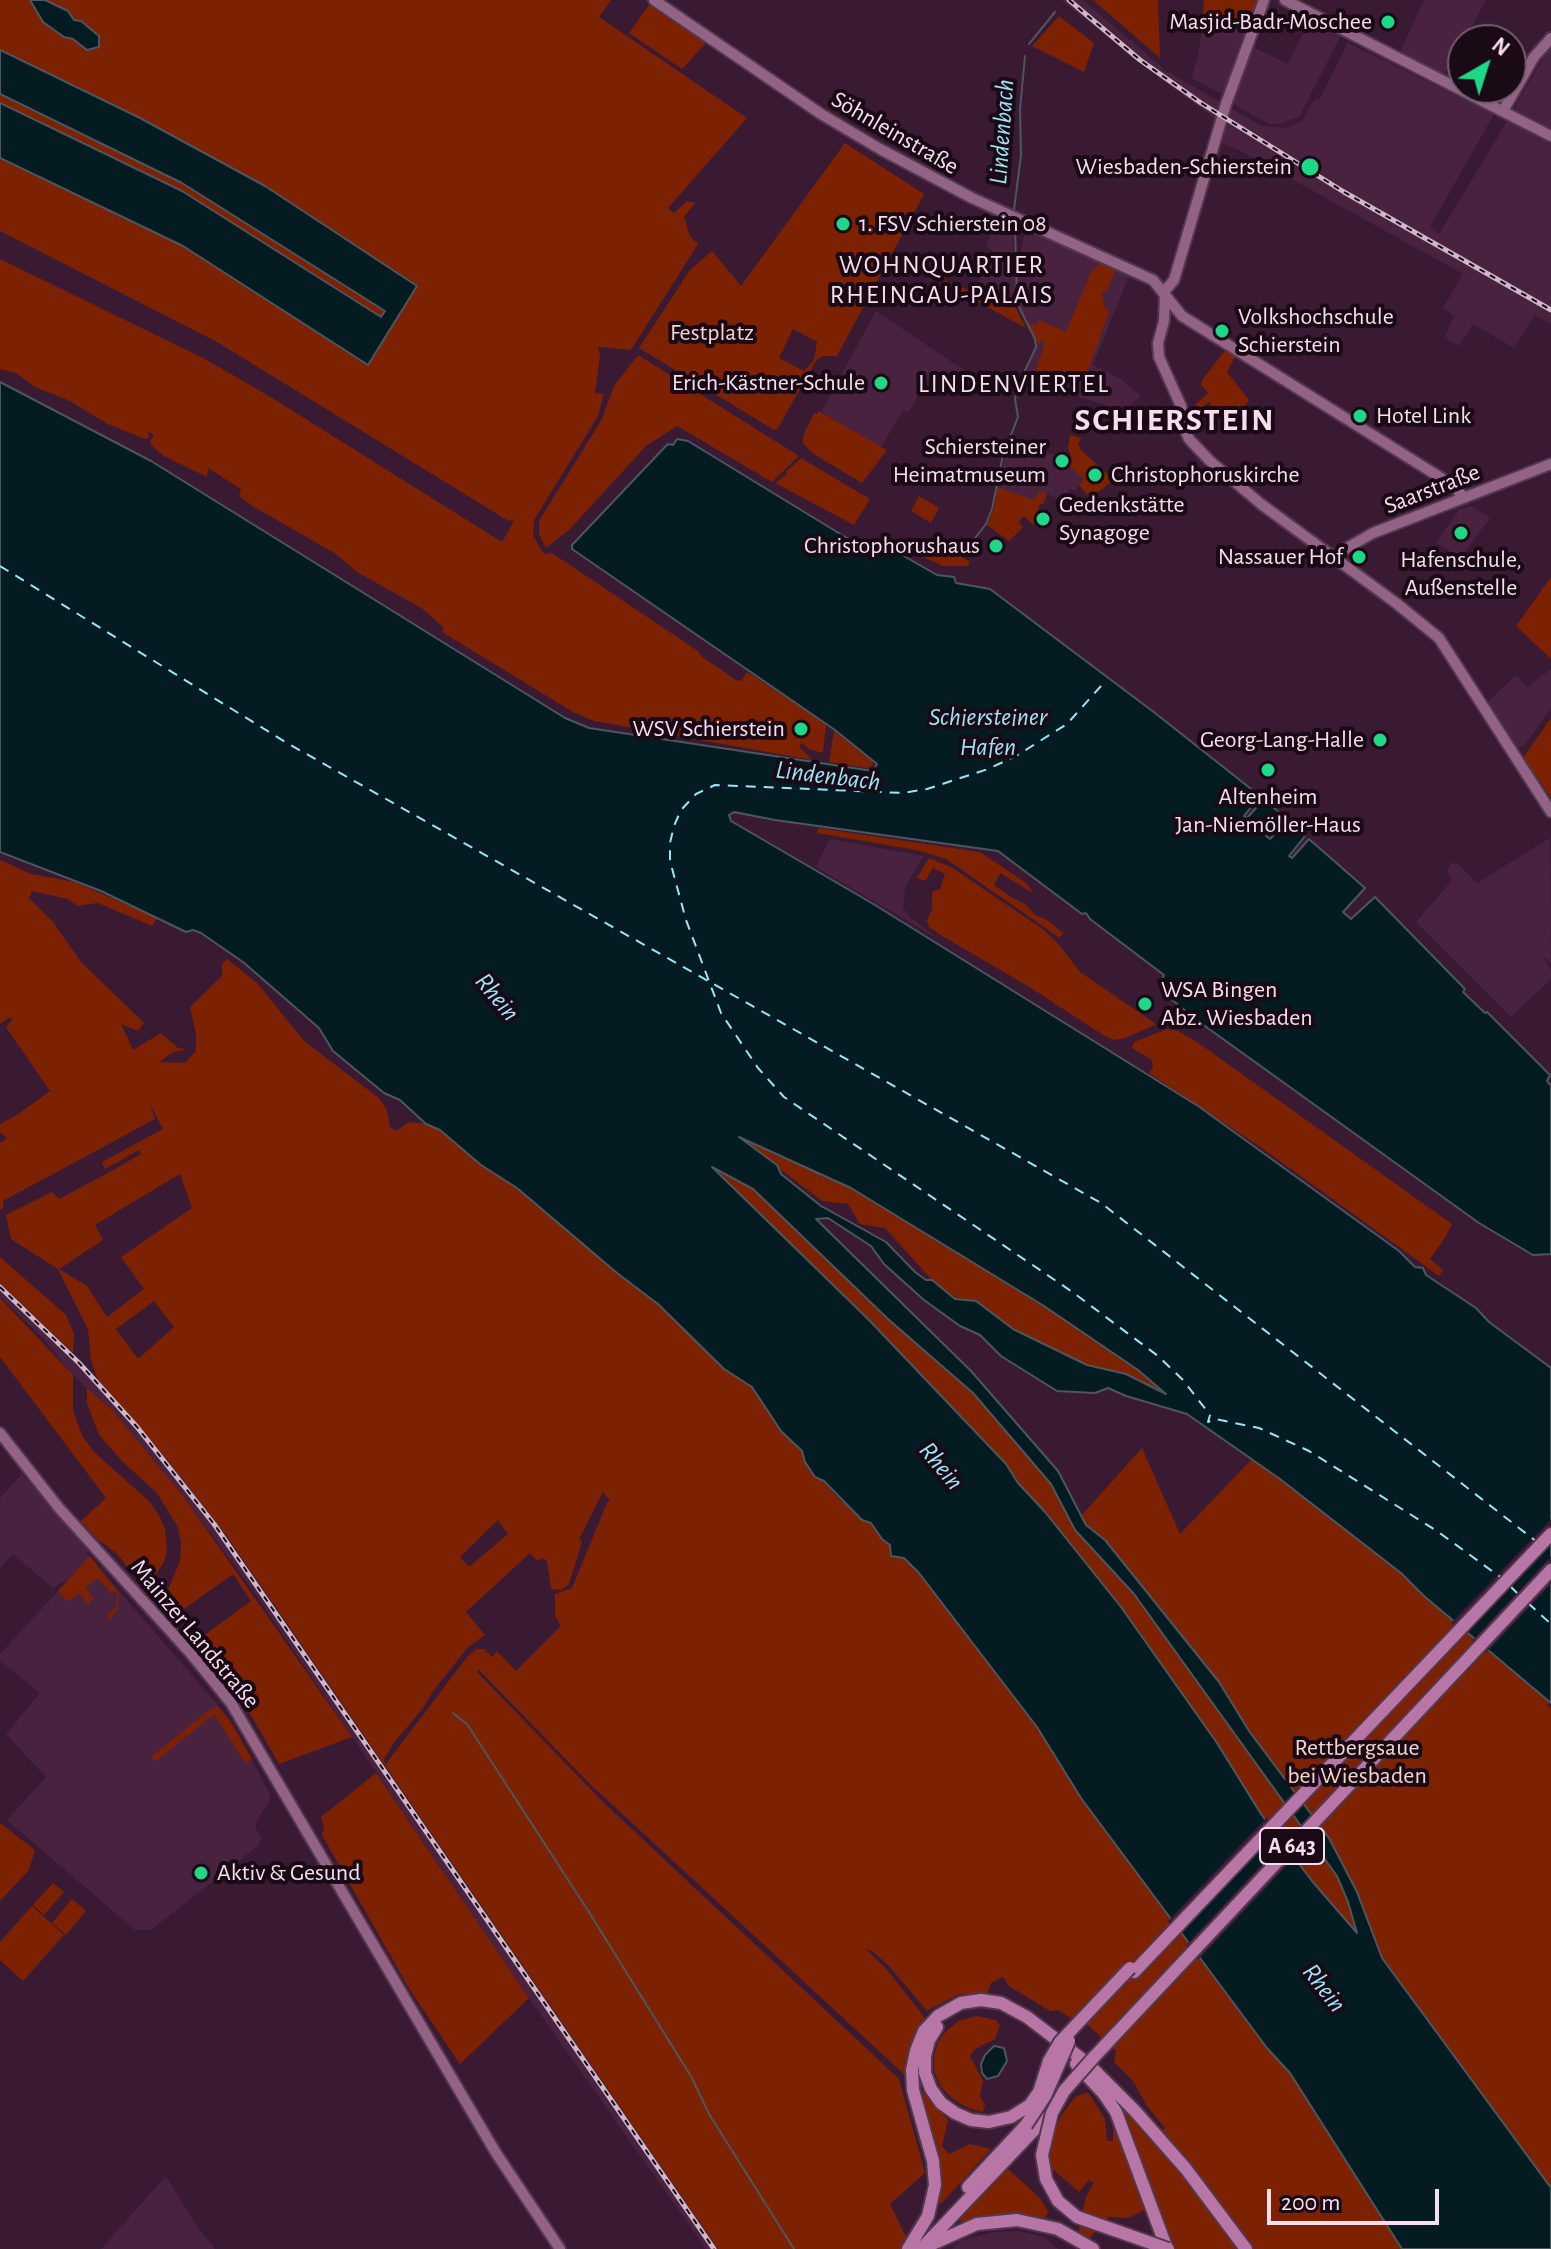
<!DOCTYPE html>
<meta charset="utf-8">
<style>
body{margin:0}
#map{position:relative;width:1551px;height:2249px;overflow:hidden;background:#3a1a33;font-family:"Alegreya Sans",sans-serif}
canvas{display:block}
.north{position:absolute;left:1447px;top:24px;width:80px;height:80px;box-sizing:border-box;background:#190a15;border:2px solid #715f6c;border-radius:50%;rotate:39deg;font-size:22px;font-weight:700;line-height:32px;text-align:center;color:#f5deee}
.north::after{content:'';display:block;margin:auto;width:28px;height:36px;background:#1fd887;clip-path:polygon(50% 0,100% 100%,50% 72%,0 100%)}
.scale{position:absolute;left:1267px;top:2189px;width:172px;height:36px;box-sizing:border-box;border:4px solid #f5deee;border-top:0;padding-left:10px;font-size:24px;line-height:28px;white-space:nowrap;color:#f5deee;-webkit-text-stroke:6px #190a15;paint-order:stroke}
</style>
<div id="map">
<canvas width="1551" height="2249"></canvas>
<div class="north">N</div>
<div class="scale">200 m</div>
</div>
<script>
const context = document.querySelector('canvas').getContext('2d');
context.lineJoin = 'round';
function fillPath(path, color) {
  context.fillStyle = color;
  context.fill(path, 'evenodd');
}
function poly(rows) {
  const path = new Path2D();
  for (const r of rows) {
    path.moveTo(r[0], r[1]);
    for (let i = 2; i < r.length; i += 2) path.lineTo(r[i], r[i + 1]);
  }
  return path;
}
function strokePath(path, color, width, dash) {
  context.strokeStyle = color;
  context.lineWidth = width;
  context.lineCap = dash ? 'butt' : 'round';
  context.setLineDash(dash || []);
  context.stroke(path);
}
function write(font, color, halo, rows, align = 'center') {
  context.font = font + ' "Alegreya Sans",sans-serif';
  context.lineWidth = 8;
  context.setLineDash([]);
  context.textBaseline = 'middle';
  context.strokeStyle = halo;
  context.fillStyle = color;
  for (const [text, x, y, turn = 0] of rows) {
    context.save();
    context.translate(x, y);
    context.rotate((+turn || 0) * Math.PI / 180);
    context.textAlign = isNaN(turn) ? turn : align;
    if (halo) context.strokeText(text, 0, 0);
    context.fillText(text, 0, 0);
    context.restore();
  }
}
const built = poly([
 [1061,0,1083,0,1166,71,1262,126,1288,128,1302,121,1315,99,1320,99,1348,43,1494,114,1430,227,1439,234,1508,120,1551,143,1551,324,1535,315,1514,348,1473,324,1459,346,1445,337,1454,316,1443,308,1463,274,1241,151,1222,143,1224,125,1162,80],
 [1424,0,1486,0,1450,67,1442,75,1399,54],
 [1204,14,1245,32,1223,94,1193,79,1191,80,1198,56],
 [1311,18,1337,31,1340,37,1299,117,1277,124,1269,124,1232,103,1248,45,1288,64],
 [1551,48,1551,129,1516,112,1515,107,1546,53],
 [998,218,1014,224,1013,262,1019,264,1025,229,1129,275,1093,365,1119,378,1141,396,1130,406,1113,407,1078,397,1026,373,1039,342,1021,311,1019,298,978,282,992,250,986,246],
 [876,311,968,373,955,393,928,378,909,412,903,410,881,447,821,412],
 [1022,451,1056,454,1072,459,1084,479,1075,491,1070,489,1064,501,1047,494,1043,504,1040,504,1033,525,1024,516,1018,522,1023,527,1009,541,987,525,994,509,1005,454,1020,457],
 [1471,506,1490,518,1460,558,1436,542,1459,510],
 [1551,669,1551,709,1524,745,1516,748,1488,702,1516,675,1527,687],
 [1550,838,1551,964,1542,954,1551,970,1551,979,1511,1017,1416,922,1452,880,1447,871,1451,863,1458,864,1477,883],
 [830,839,923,856,905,887,903,908,911,918,940,940,816,867],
 [0,1283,90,1371,146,1433,196,1495,718,2249,706,2249,529,1998,256,1595,184,1497,113,1411,73,1375,40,1335,0,1297],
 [22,1474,89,1549,86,1553,222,1710,236,1731,269,1792,270,1801,259,1816,255,1827,261,1837,259,1845,151,1930,135,1930,7,1820,46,1777,6,1734,40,1693,0,1661,0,1654,70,1578,53,1588,13,1554,0,1568,0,1498],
 [166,2176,194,2222,215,2249,101,2249],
 [1018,2231,1044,2237,1058,2249,952,2249,962,2240,995,2232]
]);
const green = poly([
 [0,0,611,0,599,17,747,118,668,208,674,213,687,201,695,203,684,217,690,236,698,244,631,350,598,347,600,356,595,393,604,394,598,416,534,520,533,536,544,554,552,553,698,651,701,656,736,680,741,681,747,672,798,705,826,725,823,753,809,749,802,743,799,746,812,760,594,721,573,712,442,632,444,628,423,609,357,572,336,554,254,507,239,496,241,489,208,468,207,477,164,456,151,445,150,441,154,436,151,433,148,432,149,437,145,439,108,424,70,401,35,387,16,373,0,369,0,259,203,358,269,396,502,542,514,521,507,520,217,342,0,231],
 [1093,0,1158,0,1160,58],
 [1204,0,1257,0,1246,31,1203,13],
 [649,5,706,43,682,69,629,33],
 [1059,16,1094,43,1084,72,1032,46],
 [845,143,924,194,837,356,823,356,817,359,778,428,774,430,639,348,690,270,712,251,741,286],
 [793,329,817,342,814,360,804,371,779,358],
 [1102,263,1116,269,1107,289,1102,293,1104,305,1109,312,1084,382,1053,369,1049,380,1036,370,1044,345,1043,339,1037,346,1036,339,1027,322,1036,326,1039,320,1066,332,1092,270],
 [945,280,1009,308,1010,304,985,294,988,286,1009,295,1012,297,1010,303,1012,301,1026,328,944,284],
 [1226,349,1236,355,1227,372,1249,400,1230,430,1209,402,1194,415,1190,410,1208,393,1201,385,1203,379],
 [638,355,799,456,772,482,677,426,646,446,569,530,546,548,539,534,539,521,602,419,614,386],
 [819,411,887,450,862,483,812,453,803,443,803,436,814,413,817,414],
 [1070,435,1081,438,1078,445,1082,451,1114,480,1090,498,1079,485,1084,479,1069,466,1072,459,1068,448],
 [801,458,870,499,854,525,775,483,786,475,787,471],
 [997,487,1034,500,1040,491,1047,494,1043,504,1040,504,1033,525,1024,516,1018,522,1023,527,1009,541,987,525,994,509],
 [919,496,939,508,931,523,911,511],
 [938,543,970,562,968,566,943,566,923,557],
 [1551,577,1551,659,1516,626],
 [1551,718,1551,797,1523,758],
 [834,731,872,761,873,766,867,768,829,762],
 [818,828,980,852,1026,883,1034,894,1000,873,994,885,1011,897,1025,904,1034,914,1047,920,1063,933,1060,938,946,859,916,850,817,833],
 [929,858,951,867,1044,930,1060,946,1080,972,1156,1024,1126,1038,1114,1040,1103,1035,1031,988,939,934,929,927,927,920,932,909,932,892,940,889,945,874,933,868,925,881,917,878],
 [0,860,31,874,75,882,157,918,152,926,98,903,77,906,68,899,32,891,29,898,53,922,81,962,144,1023,138,1031,121,1024,133,1050,161,1033,178,1048,186,1049,172,1053,159,1062,185,1063,196,1051,196,1034,190,1007,222,976,222,964,227,959,257,983,304,1041,379,1098,387,1110,390,1127,396,1131,409,1122,426,1124,440,1130,481,1165,517,1188,617,1273,658,1304,724,1369,752,1387,781,1431,802,1451,805,1462,840,1500,871,1523,882,1539,919,1573,1037,1727,1081,1798,1267,2048,1290,2073,1402,2249,1251,2249,1225,2209,1161,2133,1165,2128,1147,2106,1133,2081,1114,2062,1116,2051,1088,2025,1072,2019,1058,2010,1050,2011,1009,1986,1003,1977,991,1983,987,1995,959,1994,927,2011,890,1967,872,1951,866,1949,889,1972,925,2018,910,2047,906,2076,591,1785,479,1670,477,1672,604,1803,899,2079,925,2173,890,2204,908,2241,900,2249,718,2249,226,1535,175,1469,98,1380,91,1360,88,1329,58,1269,11,1239,6,1215,52,1192,59,1199,106,1174,141,1154,139,1150,105,1169,102,1162,163,1129,149,1102,155,1119,3,1201,3,1209,0,1210,0,1143,7,1138,0,1132,0,1124,17,1115,50,1091,6,1027,12,1020,10,1017,0,1024],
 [180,1174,192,1208,121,1257,144,1289,107,1317,87,1286,59,1269,103,1240,95,1225],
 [154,1301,174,1327,138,1359,116,1329],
 [603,1492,610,1501,607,1503,572,1588,555,1594,555,1616,561,1626,516,1671,497,1651,492,1657,484,1649,476,1649,467,1657,385,1765,384,1759,393,1744,423,1708,434,1690,468,1647,485,1635,466,1612,530,1553,537,1561,542,1558,547,1561,551,1589,561,1590,569,1584,582,1542,579,1539],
 [498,1520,508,1534,469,1567,460,1557],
 [1167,1029,1178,1031,1200,1044,1452,1224,1445,1238,1430,1259,1443,1270,1439,1276,1262,1148,1149,1073,1153,1068,1152,1060,1132,1048,1134,1042],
 [734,1134,851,1188,1044,1306,1138,1370,1167,1395,1126,1374,1087,1365,1013,1329,976,1301,955,1299,932,1280,885,1228,860,1224,848,1204,822,1201],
 [709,1165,753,1189,888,1319,973,1393,1051,1484,1073,1525,1142,1448,1180,1534,1252,1459,1362,1539,1550,1702,1547,1705,1551,1709,1551,2188,1427,2020,1237,1883,877,1329],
 [0,1257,66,1315,74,1334,73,1353,0,1283],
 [0,1298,73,1375,73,1411,83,1437,95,1453,149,1501,159,1515,165,1529,167,1552,164,1562,154,1577,143,1586,117,1554,96,1538,81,1521,106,1498,0,1357],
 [87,1388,113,1411,184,1497,352,1737,279,1764,251,1715,195,1642,251,1601,233,1574,173,1617,162,1604,180,1561,181,1543,178,1527,157,1493,123,1462,99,1435,87,1403],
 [90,1556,119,1593,118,1608,110,1619,107,1615,117,1606,117,1596,115,1591,111,1593,98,1578,85,1588,94,1599,88,1604,79,1593,68,1602,58,1591],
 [218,1707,230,1721,252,1759,245,1763,214,1714,155,1762,151,1757,212,1708],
 [376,1773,529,1998,460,2064,410,1990,322,1835,324,1826,321,1817],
 [0,1823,35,1850,29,1870,0,1901],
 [53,1883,64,1892,44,1915,33,1905],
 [72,1899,86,1911,66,1935,52,1923],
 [32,1906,64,1935,23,1981,0,1960,0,1942],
 [976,2016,996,2020,1000,2026,995,2039,975,2049,970,2056,983,2081,980,2096,985,2105,983,2112,968,2108,953,2099,941,2087,934,2071,934,2056,938,2042,947,2030,959,2021],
 [919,2088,948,2120,942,2146,949,2154,970,2144,991,2149,941,2204,938,2202,943,2180],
 [1088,2092,1105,2119,1107,2141,1113,2141,1113,2123,1145,2210,1128,2218,1109,2217,1091,2236,1088,2246,1079,2234,1079,2224,1086,2197,1094,2183,1089,2180,1079,2192,1050,2167,1050,2155,1051,2140,1061,2116,1075,2097],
 [1125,2109,1181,2168,1243,2249,1171,2249,1122,2114],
 [1007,2168,1039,2197,1048,2211,1045,2219,1016,2214,962,2222,959,2219]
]);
const water = poly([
 [30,0,45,0,68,11,74,20,81,21,99,36,99,47,87,50,73,39,64,37,43,22,30,0],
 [0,50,140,118,265,186,417,286,368,365,183,246,0,158,0,103,182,191,381,317,385,311,182,183,0,94,0,50],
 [0,382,151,461,565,718,589,728,873,771,877,764,835,730,572,549,572,545,664,448,668,444,673,445,677,439,688,441,855,543,859,545,864,541,874,539,937,575,954,577,956,583,990,589,1155,713,1260,796,1244,816,1247,818,1264,799,1283,816,1266,836,1270,839,1287,820,1305,836,1289,856,1292,858,1309,839,1365,888,1343,912,1351,919,1375,897,1465,989,1463,992,1485,1013,1487,1012,1550,1075,1547,1081,1551,1086,1551,1254,1533,1255,1479,1223,1198,1021,1166,995,1167,984,1162,980,1164,975,1090,919,1086,913,1082,914,998,851,775,820,734,812,729,815,731,821,875,905,1198,1106,1399,1251,1415,1267,1423,1268,1426,1275,1476,1308,1489,1322,1551,1368,1551,1703,1424,1596,1401,1573,1280,1479,1187,1414,1126,1396,1108,1388,1095,1393,1057,1391,1001,1356,980,1335,960,1326,924,1300,884,1264,871,1246,828,1218,816,1219,971,1371,1058,1471,1086,1525,1105,1540,1219,1682,1249,1731,1329,1838,1357,1892,1382,1958,1551,2188,1551,2249,1402,2249,1290,2073,1267,2048,1081,1798,1037,1727,919,1573,904,1558,891,1556,890,1545,882,1539,871,1523,862,1520,824,1481,815,1477,805,1462,802,1451,781,1431,752,1387,724,1369,658,1304,617,1273,517,1188,481,1165,440,1130,426,1124,400,1100,384,1093,333,1051,319,1028,243,962,201,933,193,930,186,932,101,891,0,852,0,382],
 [739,1137,851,1188,1044,1306,1138,1370,1166,1394,1126,1374,1087,1365,1013,1329,976,1301,955,1299,932,1280,926,1280,915,1272,886,1242,821,1206,781,1174,777,1165,739,1137],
 [712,1167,753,1189,888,1319,973,1393,1051,1484,1075,1530,1134,1594,1337,1876,1348,1902,1357,1933,1312,1881,1261,1814,1217,1743,1121,1607,1045,1512,1018,1483,1006,1464,869,1320,712,1167],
 [994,2046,1004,2048,1007,2061,998,2076,987,2079,982,2073,981,2064,985,2055,994,2046]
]);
const pier = poly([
 [1551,1519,1551,1545,1465,1635,1451,1623],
 [1551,1556,1551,1584,1486,1653,1472,1641],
 [1267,1817,1279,1831,1179,1935,1168,1921],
 [1285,1840,1297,1855,1198,1960,1186,1945]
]);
const stream = poly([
 [1029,44,1055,12],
 [1014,210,1021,155,1020,109,1025,56],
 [968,547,986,524,992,509,1003,455,1018,417,1015,399,1018,386,1036,347,1035,339,1017,303,1015,225],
 [453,1713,467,1724,587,1909,692,2078,709,2114,794,2249]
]);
const ferry = poly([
 [0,566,287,743,1101,1203,1537,1542],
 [1101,686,1067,724,1016,756,988,769,927,789,903,793,715,785,696,794,681,810,674,826,670,843,670,861,686,920,721,1013,758,1068,784,1097,1071,1291,1158,1356,1183,1380,1210,1415,1208,1422,1215,1419,1259,1428,1309,1451,1437,1531,1503,1579],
 [1510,1586,1520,1596],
 [1528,1603,1551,1624]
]);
const secondary = poly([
 [654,0,821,114,880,149,972,198,1153,280,1182,316,1454,486,1464,498],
 [1285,0,1551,136],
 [1503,111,1534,57,1551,38],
 [1164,292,1174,280,1226,104,1264,0],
 [1165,294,1164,321,1158,343,1159,357,1181,406,1184,428,1189,439,1210,461,1261,504,1396,603,1439,638,1551,812],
 [1331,557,1373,533,1551,464],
 [0,1433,59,1508,192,1655,231,1703,496,2153,560,2249]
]);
const highway = poly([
 [1134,1972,1551,1534],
 [937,2027,929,2040,925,2056,925,2073,931,2089,941,2103,955,2113,971,2120,989,2122],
 [1094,2057,1551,1570],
 [1076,2064,1104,2094,1116,2112,1167,2249],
 [968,2187,1026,2125],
 [930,2245,977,2224,1017,2220,1058,2229,1093,2249],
 [908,2249,928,2216,935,2185,933,2161,913,2090,912,2070,916,2051,924,2031,938,2016,961,2003,981,2000,1001,2003,1027,2017,1087,2063,1135,2111,1186,2169,1246,2249],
 [921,2249,1033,2131,1056,2101]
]);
const rail = poly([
 [1069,0,1140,60,1201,103,1344,192,1551,310],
 [0,1287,79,1363,137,1427,214,1524,714,2249]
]);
const highwayBridge = poly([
 [1094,2057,1064,2091,1052,2113,1042,2155,1046,2179,1058,2201,1077,2217,1168,2249],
 [989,2122,1011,2117,1030,2105,1039,2092,1049,2061,1060,2042,1130,1968],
 [1026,2125,1045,2096,1069,2041]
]);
const markers = [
 [1388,22,8,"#1fd887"],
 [1310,167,10,"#1fd887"],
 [843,224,8,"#1fd887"],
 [1222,331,8,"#1fd887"],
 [881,383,8,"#1fd887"],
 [1360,416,8,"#1fd887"],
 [1062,461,8,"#1fd887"],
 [1095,475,8,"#1fd887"],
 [1043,519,8,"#1fd887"],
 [1461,533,8,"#1fd887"],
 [996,546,8,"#1fd887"],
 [1359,557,8,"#1fd887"],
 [801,729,8,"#1fd887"],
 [1380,740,8,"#1fd887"],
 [1268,770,8,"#1fd887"],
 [1145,1004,8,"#1fd887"],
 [201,1873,8,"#1fd887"]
];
const shields = [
 [1292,1846,64]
];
const shieldNames = [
 ["A 643",1292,1846]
];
const poiNames = [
 ["Masjid-Badr-Moschee",1372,22],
 ["Wiesbaden-Schierstein",1292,167],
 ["1. FSV Schierstein 08",859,224,"left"],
 ["Volkshochschule",1238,317,"left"],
 ["Schierstein",1238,345,"left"],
 ["Erich-Kästner-Schule",865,383],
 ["Hotel Link",1376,416,"left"],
 ["Schiersteiner",1046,447],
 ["Heimatmuseum",1046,475],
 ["Christophoruskirche",1111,475,"left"],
 ["Gedenkstätte",1059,505,"left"],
 ["Synagoge",1059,533,"left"],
 ["Christophorushaus",980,546],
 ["Nassauer Hof",1343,557],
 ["Hafenschule,",1461,560,"center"],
 ["Außenstelle",1461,588,"center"],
 ["WSV Schierstein",785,729],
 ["Georg-Lang-Halle",1364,740],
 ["Altenheim",1268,797,"center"],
 ["Jan-Niemöller-Haus",1268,825,"center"],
 ["WSA Bingen",1161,990,"left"],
 ["Abz. Wiesbaden",1161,1018,"left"],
 ["Aktiv & Gesund",217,1873,"left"]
];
const streetNames = [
 ["Söhnleinstraße",895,133,30],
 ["Saarstraße",1432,489,-21],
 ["Mainzer Landstraße",195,1634,50]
];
const parkNames = [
 ["Festplatz",712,333],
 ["Rettbergsaue",1357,1748],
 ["bei Wiesbaden",1357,1776]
];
const waterNames = [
 ["Lindenbach",1002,132,-86],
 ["Schiersteiner",988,717],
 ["Hafen",988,747],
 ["Lindenbach",828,776,7],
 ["Rhein",497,997,50],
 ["Rhein",941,1466,50],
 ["Rhein",1324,1988,52]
];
const neighbourhoodNames = [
 ["WOHNQUARTIER",942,265],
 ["RHEINGAU-PALAIS",942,295],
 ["LINDENVIERTEL",1014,384]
];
const districtNames = [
 ["SCHIERSTEIN",1175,420]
];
fillPath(built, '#492240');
fillPath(green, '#7c2202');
fillPath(water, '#041b21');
strokePath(water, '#4c565e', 2);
fillPath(pier, '#3a1a33');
strokePath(stream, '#4c565e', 2);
strokePath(ferry, '#9ce4f7', 2, [10, 8]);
strokePath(secondary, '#53384d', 14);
strokePath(highway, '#53384d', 16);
strokePath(secondary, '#926385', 10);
strokePath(highway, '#b876a6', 12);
strokePath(rail, '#cfb6c8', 5);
strokePath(rail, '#190a15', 2, [6]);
strokePath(highwayBridge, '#53384d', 16, []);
strokePath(highwayBridge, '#b876a6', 12);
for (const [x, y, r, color] of markers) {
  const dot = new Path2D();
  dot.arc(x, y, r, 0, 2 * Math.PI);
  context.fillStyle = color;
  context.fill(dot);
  strokePath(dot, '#190a15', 3);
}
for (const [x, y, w] of shields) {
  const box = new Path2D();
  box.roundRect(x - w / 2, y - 18, w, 36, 6);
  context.fillStyle = '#190a15';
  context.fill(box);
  strokePath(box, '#f5deee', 2);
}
write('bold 22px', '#f5deee', null, shieldNames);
write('24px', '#f5deee', '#190a15', poiNames, 'right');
write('24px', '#f5deee', '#190a15', streetNames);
write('24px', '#f4d4cb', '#190a15', parkNames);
write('italic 26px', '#9ce4f7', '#190a15', waterNames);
context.letterSpacing = '2px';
write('26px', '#f5deee', '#190a15', neighbourhoodNames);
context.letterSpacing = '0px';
context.letterSpacing = '2px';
write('bold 32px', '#f5deee', '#190a15', districtNames);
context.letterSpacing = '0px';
</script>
